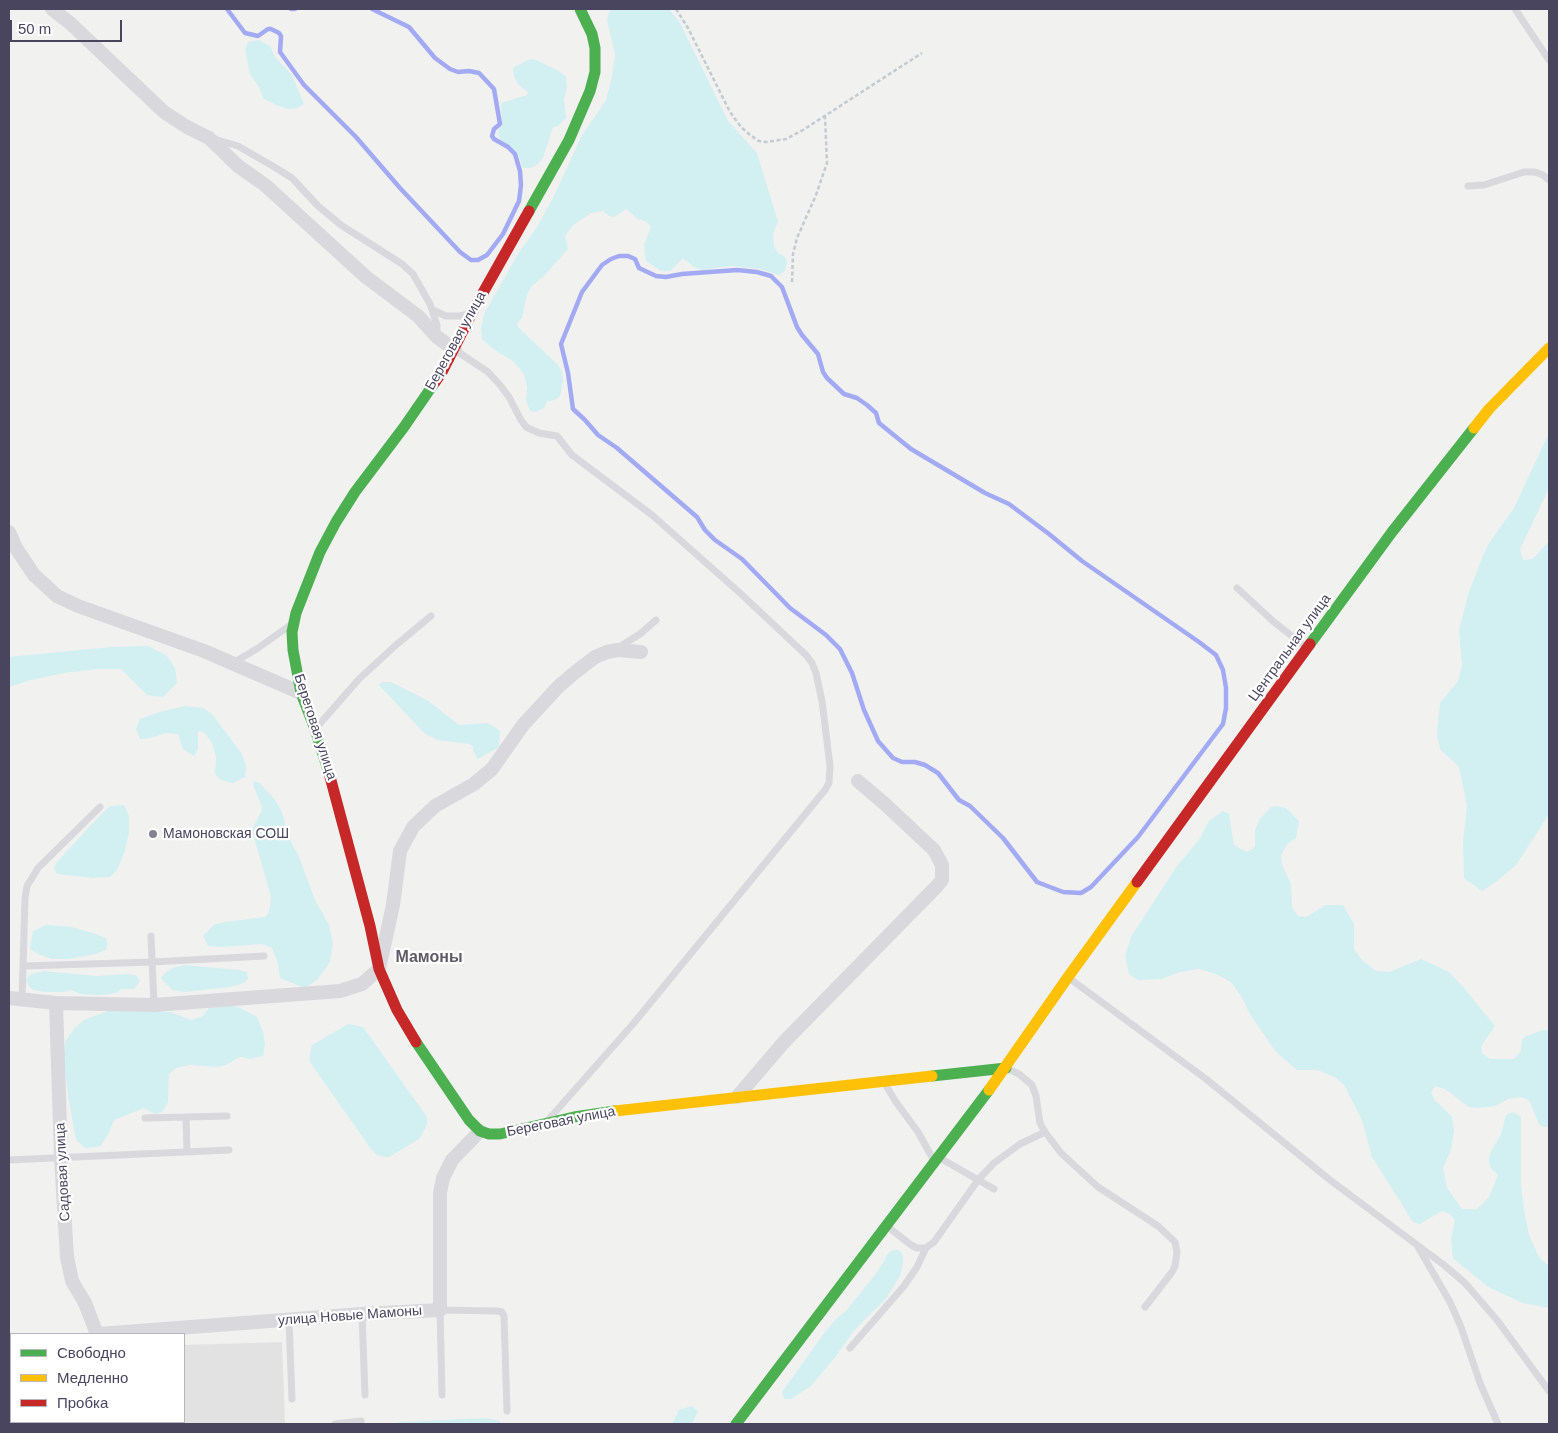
<!DOCTYPE html>
<meta charset="utf-8">
<style>
body{margin:0}
#map{position:relative;width:1558px;height:1433px;overflow:hidden;background:#f1f1f0;font-family:Helvetica,sans-serif}
canvas{display:block}
.frame{position:absolute;inset:0;border:10px solid #4a455f;pointer-events:none}
.legend{position:absolute;left:10px;top:1333px;width:175px;height:90px;box-sizing:border-box;background:#fff;border:1px solid #b7b5bf;margin:0;padding:6px 9px;list-style:none;font-size:15px;color:#4a455f}
.legend li{display:flex;align-items:center;gap:10px;height:25px}
.legend b{width:25px;border:1px solid #b7b5bf}
.scale{position:absolute;left:10px;top:20px;width:112px;height:22px;box-sizing:border-box;border:2px solid #4a455f;border-top:0;padding-left:6px;font-size:15px;line-height:18px;white-space:nowrap;color:#4a455f;-webkit-text-stroke:4px #fff;paint-order:stroke}
</style>
<div id="map">
<canvas width="1558" height="1433"></canvas>
<div class="frame"></div>
<ul class="legend">
<li><b style="height:6px;background:#4caf50"></b>Свободно</li>
<li><b style="height:6px;background:#ffc107"></b>Медленно</li>
<li><b style="height:6px;background:#c62828"></b>Пробка</li>
</ul>
<div class="scale">50 m</div>
</div>
<script>
const context = document.querySelector('canvas').getContext('2d');
context.lineJoin = 'round';
function fillPath(path, color) {
  context.fillStyle = color;
  context.fill(path, 'evenodd');
}
function poly(rows) {
  const path = new Path2D();
  for (const r of rows) {
    path.moveTo(r[0], r[1]);
    for (let i = 2; i < r.length; i += 2) path.lineTo(r[i], r[i + 1]);
  }
  return path;
}
function strokePath(path, color, width, dash) {
  context.strokeStyle = color;
  context.lineWidth = width;
  context.lineCap = dash ? 'butt' : 'round';
  context.setLineDash(dash || []);
  context.stroke(path);
}
function write(font, color, halo, rows, align = 'center') {
  context.font = font + ' Helvetica,sans-serif';
  context.lineWidth = 4.5;
  context.setLineDash([]);
  context.textBaseline = 'middle';
  context.strokeStyle = halo;
  context.fillStyle = color;
  for (const [text, x, y, turn = 0] of rows) {
    context.save();
    context.translate(x, y);
    context.rotate((+turn || 0) * Math.PI / 180);
    context.textAlign = isNaN(turn) ? turn : align;
    if (halo) context.strokeText(text, 0, 0);
    context.fillText(text, 0, 0);
    context.restore();
  }
}
const education = poly([
 [282,1342,285,1424,122,1424,122,1422,184,1422,184,1345]
]);
const green = poly([
 [610,9,669,9,680,23,728,121,757,153,778,222,773,234,774,247,779,254,784,256,787,261,785,271,779,275,760,269,730,266,703,270,694,267,683,258,670,271,661,271,646,261,645,255,644,245,651,227,647,222,638,219,626,209,614,217,609,216,603,211,591,213,573,225,565,236,568,249,544,276,532,286,527,295,522,318,517,323,518,327,558,365,562,372,563,381,560,396,555,400,547,401,544,408,535,412,530,411,526,400,527,387,524,374,514,362,492,348,482,339,481,328,484,314,518,254,537,227,554,196,581,137,606,100,612,77,615,55,607,20],
 [258,40,270,46,275,57,292,75,304,104,298,108,288,109,276,105,263,98,259,87,250,74,245,50,248,42],
 [534,59,559,71,566,77,567,87,564,99,566,118,558,126,553,127,543,158,537,165,530,168,523,168,518,154,501,140,499,137,498,132,502,125,501,103,527,95,528,92,518,84,514,76,513,68,528,60],
 [1549,433,1549,488,1520,549,1523,560,1533,559,1549,541,1549,814,1516,865,1497,881,1482,891,1464,878,1463,843,1467,805,1459,767,1440,749,1437,734,1440,703,1458,681,1462,666,1459,630,1468,595,1482,558,1489,543,1514,508],
 [148,646,166,655,175,668,177,683,163,697,147,695,121,669,96,669,64,673,31,680,9,687,9,657,111,647],
 [382,682,391,682,427,700,459,725,487,723,495,727,500,731,499,747,478,759,473,751,473,746,469,744,437,740,424,733,379,685],
 [185,706,203,708,212,714,242,754,246,766,245,777,233,783,221,780,215,774,216,757,212,743,204,732,198,731,198,749,194,756,183,749,178,734,166,733,151,738,140,739,136,729,140,719,160,712],
 [254,781,260,783,275,800,281,810,291,842,299,857,315,900,329,925,333,944,330,962,318,979,305,988,280,978,278,963,272,948,262,944,221,947,208,946,203,936,214,925,225,922,265,917,269,912,271,897,252,830,261,812,262,807,253,785],
 [124,805,129,816,129,832,125,851,117,870,110,877,93,878,57,874,54,868,57,862,92,824,110,806],
 [1277,806,1286,808,1299,821,1296,838,1287,844,1281,856,1282,865,1291,884,1292,908,1298,916,1306,917,1326,905,1343,905,1354,924,1354,949,1362,960,1376,971,1389,972,1421,959,1449,972,1464,988,1495,1026,1481,1046,1482,1053,1490,1059,1514,1059,1521,1051,1522,1040,1526,1036,1543,1030,1549,1030,1549,1127,1544,1127,1539,1124,1529,1100,1521,1097,1508,1099,1496,1106,1477,1108,1469,1107,1445,1089,1435,1086,1431,1093,1435,1100,1452,1117,1454,1131,1451,1150,1443,1168,1447,1188,1462,1209,1477,1209,1489,1197,1498,1175,1490,1167,1489,1158,1491,1151,1501,1134,1506,1115,1514,1112,1521,1117,1521,1186,1524,1209,1529,1235,1539,1257,1549,1266,1549,1308,1523,1303,1488,1287,1453,1258,1451,1239,1455,1220,1450,1214,1442,1211,1420,1224,1413,1222,1372,1157,1362,1120,1344,1085,1335,1077,1317,1070,1297,1070,1276,1052,1250,1014,1241,996,1231,982,1216,974,1199,969,1180,972,1161,979,1138,980,1129,974,1125,956,1131,937,1177,866,1199,840,1209,821,1223,811,1229,814,1234,845,1246,852,1253,849,1255,846,1255,830,1260,819,1271,807],
 [46,925,71,927,96,934,107,939,107,949,96,954,68,959,52,959,40,955,30,949,33,931],
 [184,965,239,970,247,972,248,979,244,983,230,987,184,992,172,990,161,978,165,973,173,968],
 [43,971,96,976,128,974,136,975,140,981,134,989,121,989,118,992,111,994,99,995,81,994,71,990,63,992,44,992,34,990,29,987,26,980,31,974],
 [230,1005,240,1008,257,1017,263,1032,265,1044,263,1056,251,1059,240,1057,226,1065,218,1067,190,1065,176,1068,169,1074,168,1102,162,1112,155,1114,144,1108,114,1120,108,1135,100,1146,85,1148,76,1140,68,1095,63,1055,66,1040,74,1029,84,1020,108,1011,170,1012,191,1020,203,1016,209,1008],
 [348,1024,363,1027,427,1117,427,1125,419,1139,389,1157,384,1157,377,1155,371,1149,310,1062,310,1054,312,1045],
 [895,1250,899,1250,903,1256,903,1263,900,1276,885,1300,867,1317,852,1333,836,1356,811,1386,791,1399,784,1399,782,1392,825,1332,835,1320,846,1311,878,1271,889,1252],
 [692,1406,698,1411,692,1424,672,1424,679,1410],
 [487,1418,499,1421,501,1424,392,1424,400,1422]
]);
const stream = poly([
 [227,9,245,33,258,36,268,29,271,29,279,33,281,36,280,52,304,85,356,137,400,188,460,252,471,260,478,260,487,255,503,234,519,201,521,185,520,171,515,154,508,147,494,139,492,136,494,129,500,124,494,89,479,73,469,71,458,72,450,69,435,58,409,27,372,9],
 [291,9,295,9],
 [619,256,628,256,635,259,639,268,656,276,666,277,682,274,737,270,757,272,771,276,782,287,797,327,802,335,818,354,823,372,827,378,844,394,857,398,867,405,876,413,879,423,911,449,985,493,1009,504,1049,534,1082,561,1199,642,1216,655,1223,670,1226,688,1226,708,1223,724,1138,837,1091,887,1081,893,1063,892,1037,882,1003,838,970,806,959,800,938,773,925,765,915,762,902,762,893,758,878,741,864,710,852,673,840,649,826,635,790,608,742,559,715,540,705,530,697,517,617,448,598,435,585,420,573,409,568,373,561,344,582,292,602,265,611,259,619,256]
]);
const path = poly([
 [676,9,688,28,730,112,741,127,750,135,759,141,766,142,786,139,803,130,922,53],
 [792,282,793,254,797,238,816,195,827,163,825,116]
]);
const lane = poly([
 [1515,9,1549,60],
 [214,139,238,146,276,168,292,178,318,206,341,225,402,264,413,274,430,304,437,325,437,335],
 [1468,186,1484,185,1524,172,1535,172,1543,175,1549,180],
 [433,310,446,316,460,316,468,314],
 [455,350,488,372,500,385,509,397,521,420,526,427,539,433,557,436,572,455,652,515,740,593,806,655,812,663,816,673,822,701,830,766,829,783,825,790,633,1024,549,1119],
 [1237,588,1274,622,1306,647],
 [619,647,640,634,656,620],
 [233,663,258,648,289,626],
 [317,727,359,679,396,645,431,616],
 [151,936,154,1005],
 [24,966,152,962,264,956],
 [1069,978,1206,1079,1330,1180,1444,1265,1465,1283,1497,1320,1549,1391],
 [22,1000,25,898,27,886,38,868,100,807],
 [1008,1069,1019,1074,1032,1085,1036,1096,1040,1123,1045,1132,1061,1153,1098,1187,1158,1226,1175,1242,1177,1252,1175,1266,1172,1272,1145,1307],
 [885,1084,896,1102,918,1132,933,1159],
 [186,1117,187,1152],
 [145,1118,227,1116],
 [940,1158,994,1189],
 [9,1160,229,1150],
 [887,1226,911,1245,917,1248,926,1248,934,1242,978,1180,994,1163,1020,1144,1045,1132],
 [1418,1247,1450,1302,1461,1327,1480,1383,1498,1424],
 [362,1314,365,1395],
 [289,1320,292,1399],
 [850,1348,904,1286,917,1267,926,1248],
 [442,1395,440,1310,497,1311,502,1312,504,1316,507,1411],
 [335,1424,361,1421]
]);
const street = poly([
 [52,9,70,23,164,112,187,127,209,138,238,166,265,185,366,277,418,316,437,337,455,350],
 [9,532,16,548,34,575,57,596,78,606,204,651,301,693],
 [9,998,56,1003,154,1005,340,991,362,984,379,969,393,905,400,851,413,827,435,806,474,784,492,769,523,725,558,687,573,674,595,657,607,652,618,650,641,652],
 [56,1003,61,1158,67,1257,72,1281,85,1303,97,1334],
 [737,1097,784,1042,937,886,942,880,942,865,934,850,886,805,858,781],
 [99,1334,362,1314,440,1310,440,1193,443,1178,452,1160,480,1131],
 [99,1422,99,1424]
]);
const fast = poly([
 [529,211,569,140,590,91,595,72,595,48,592,34,580,9],
 [1310,644,1392,532,1474,428],
 [329,773,315,729,301,693,293,650,292,632,296,613,320,552,336,522,355,492,404,427,435,382],
 [416,1042,469,1120,480,1131,489,1134,500,1134,574,1117,615,1111],
 [932,1076,1006,1068],
 [736,1424,989,1090]
]);
const slow = poly([
 [1474,428,1489,409,1549,348],
 [989,1090,1068,977,1137,882],
 [615,1111,932,1076]
]);
const jam = poly([
 [435,382,442,372,475,307,529,211],
 [329,773,370,926,379,969,397,1010,416,1042],
 [1137,882,1310,644]
]);
const markers = [
 [153,834,5,"#848192"]
];
const streetNames = [
 ["Береговая улица",456,341,-61],
 ["Центральная улица",1290,648,-54],
 ["Береговая улица",315,727,72],
 ["Береговая улица",561,1122,-11],
 ["Садовая улица",63,1172,-93],
 ["улица Новые Мамоны",350,1316,-4]
];
const poiNames = [
 ["Мамоновская СОШ",163,834]
];
const quarterNames = [
 ["Мамоны",429,958]
];
fillPath(education, '#e3e2e3');
fillPath(green, '#d2eff2');
strokePath(stream, '#a3aaf4', 4.5);
strokePath(path, '#c1cbd1', 2.5, [4, 2.5]);
strokePath(lane, '#d9d8dd', 7);
strokePath(street, '#d9d8dd', 14);
strokePath(fast, '#4caf50', 11);
strokePath(slow, '#ffc107', 11);
strokePath(jam, '#c62828', 11);
for (const [x, y, r, color] of markers) {
  const dot = new Path2D();
  dot.arc(x, y, r, 0, 2 * Math.PI);
  context.fillStyle = color;
  context.fill(dot);
  strokePath(dot, '#fff', 2);
}
write('14px', '#4a455f', '#fff', streetNames);
write('14px', '#4a455f', '#fff', poiNames, 'left');
write('bold 16px', '#5e5b66', '#fff', quarterNames);
</script>
